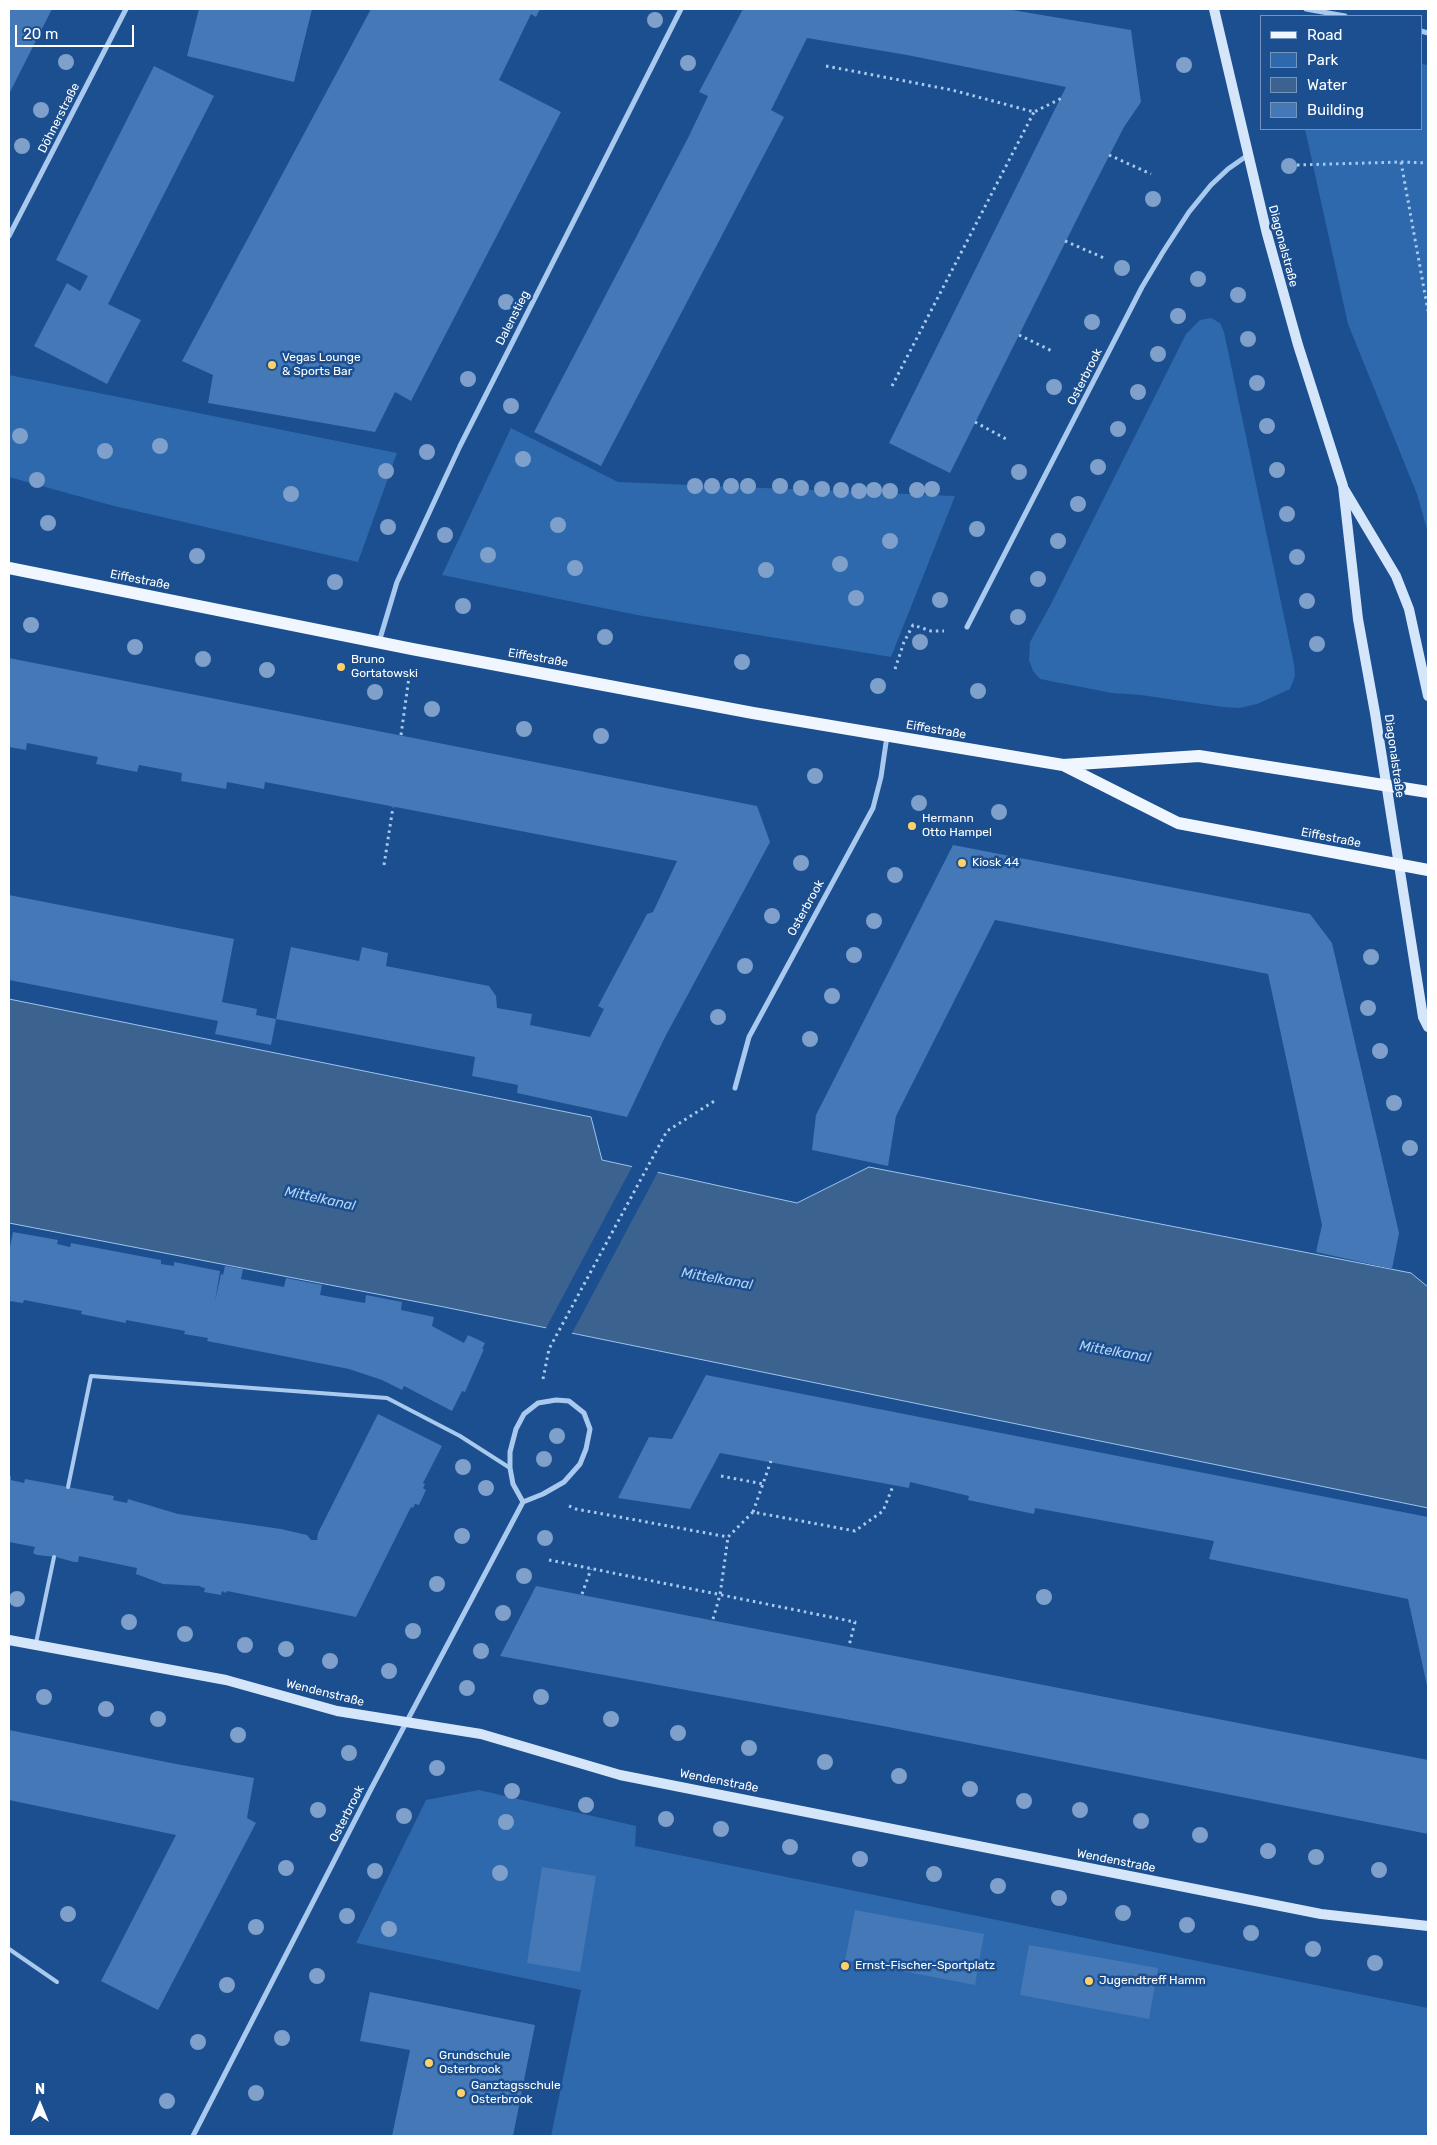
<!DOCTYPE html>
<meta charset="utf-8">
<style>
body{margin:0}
#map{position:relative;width:1437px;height:2145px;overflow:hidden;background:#1b4f8f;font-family:Rubik,sans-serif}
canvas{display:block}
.frame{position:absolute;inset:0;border:10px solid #fff;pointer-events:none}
.legend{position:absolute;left:1260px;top:15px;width:162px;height:115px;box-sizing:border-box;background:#1b4f8f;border:1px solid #7695bc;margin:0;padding:6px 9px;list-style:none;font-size:15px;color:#fff}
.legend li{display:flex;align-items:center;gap:10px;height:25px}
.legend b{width:25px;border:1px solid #7695bc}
.north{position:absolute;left:15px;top:2080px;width:50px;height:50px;-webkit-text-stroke:4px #1b4f8f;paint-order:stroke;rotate:0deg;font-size:14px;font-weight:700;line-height:20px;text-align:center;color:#fff}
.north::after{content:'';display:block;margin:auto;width:18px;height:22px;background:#fff;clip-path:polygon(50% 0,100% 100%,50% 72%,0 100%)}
.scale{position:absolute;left:15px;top:25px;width:119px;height:22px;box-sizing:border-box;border:2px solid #fff;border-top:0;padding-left:6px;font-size:15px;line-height:18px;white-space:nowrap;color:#fff;-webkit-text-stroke:4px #1b4f8f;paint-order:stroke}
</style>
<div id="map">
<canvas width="1437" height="2145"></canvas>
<div class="frame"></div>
<ul class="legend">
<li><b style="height:6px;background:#f0f6ff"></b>Road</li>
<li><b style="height:14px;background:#2e69ad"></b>Park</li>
<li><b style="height:14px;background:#3c6290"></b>Water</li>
<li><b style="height:14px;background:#4478b7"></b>Building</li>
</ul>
<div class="north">N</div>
<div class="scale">20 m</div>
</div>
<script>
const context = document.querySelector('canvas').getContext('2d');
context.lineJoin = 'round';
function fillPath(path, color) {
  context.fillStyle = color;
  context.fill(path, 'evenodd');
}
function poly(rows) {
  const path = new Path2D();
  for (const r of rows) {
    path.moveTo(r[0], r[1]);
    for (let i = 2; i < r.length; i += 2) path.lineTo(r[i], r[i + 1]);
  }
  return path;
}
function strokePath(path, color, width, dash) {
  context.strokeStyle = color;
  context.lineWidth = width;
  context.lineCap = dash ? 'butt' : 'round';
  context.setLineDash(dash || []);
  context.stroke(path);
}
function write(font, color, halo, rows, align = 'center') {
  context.font = font + ' Rubik,sans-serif';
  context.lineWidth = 5;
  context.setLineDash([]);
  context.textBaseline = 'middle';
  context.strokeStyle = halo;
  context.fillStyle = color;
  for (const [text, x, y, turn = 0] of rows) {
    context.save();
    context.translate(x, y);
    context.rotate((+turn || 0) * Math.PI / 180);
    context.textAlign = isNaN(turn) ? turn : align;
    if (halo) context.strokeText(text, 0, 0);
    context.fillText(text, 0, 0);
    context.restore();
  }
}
const green = poly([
 [1421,64,1428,65,1428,533,1417,494,1348,324,1305,129,1421,129],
 [1211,318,1220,323,1224,332,1294,664,1295,676,1290,689,1257,704,1239,708,1223,707,1141,695,1112,693,1040,679,1033,671,1029,660,1030,642,1051,604,1186,334,1200,320],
 [9,375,397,453,358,562,114,506,9,477],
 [511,428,618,482,955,496,891,657,637,615,442,575],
 [479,1790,636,1826,635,1846,1428,2008,1428,2125,1426,2136,551,2136,581,1990,356,1943,426,1800]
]);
const water = poly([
 [9,999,591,1117,602,1160,797,1203,869,1167,1411,1273,1428,1287,1428,1508,444,1307,9,1223,9,999]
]);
const pier = poly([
 [633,1165,659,1170,571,1335,545,1330]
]);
const building = poly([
 [9,9,52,9,9,94],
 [199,9,312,9,294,82,187,56],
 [371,9,540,9,536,17,531,14,499,80,561,112,411,401,395,392,375,432,208,403,213,375,182,361],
 [743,9,1006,9,1131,30,1141,102,1124,127,1088,197,950,473,889,443,1066,87,907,55,807,38,771,110,784,117,601,466,534,432,688,138,708,96,699,92],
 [154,66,214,96,108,304,141,320,107,384,34,346,67,283,80,291,88,276,56,260],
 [9,658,757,806,770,842,664,1039,627,1117,517,1093,518,1085,472,1076,475,1057,276,1019,271,1045,215,1034,218,1021,9,980,9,895,234,939,222,1002,257,1009,256,1015,276,1019,291,947,359,961,362,947,388,953,386,966,489,986,496,996,497,1008,532,1014,530,1025,590,1037,604,1009,598,1006,647,914,653,912,677,861,265,782,264,789,227,782,226,789,181,781,182,773,139,765,137,772,96,764,98,757,27,743,26,750,9,747],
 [953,845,1310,914,1332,943,1399,1233,1392,1269,1316,1252,1322,1225,1268,974,995,920,896,1116,888,1166,812,1150,816,1115],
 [13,1232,58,1240,57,1244,70,1247,71,1243,161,1260,161,1264,174,1266,174,1262,220,1271,215,1301,221,1274,223,1275,225,1266,243,1269,241,1279,284,1287,286,1278,322,1285,320,1295,365,1303,366,1295,402,1302,401,1310,434,1317,432,1326,464,1343,468,1335,485,1343,482,1349,484,1349,465,1392,462,1391,452,1411,404,1386,402,1390,382,1380,349,1369,207,1341,208,1338,184,1334,185,1331,126,1320,126,1323,81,1314,82,1311,24,1300,23,1303,9,1301,9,1252],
 [706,1375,1428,1517,1428,1690,1408,1599,1209,1559,1214,1541,1035,1508,1034,1514,968,1500,969,1496,910,1482,909,1488,720,1453,690,1509,618,1498,649,1437,672,1439],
 [378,1414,442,1446,423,1483,425,1484,423,1488,426,1490,419,1505,415,1504,413,1508,411,1507,356,1617,227,1591,226,1593,222,1591,221,1595,204,1592,205,1588,200,1587,201,1586,163,1584,136,1574,137,1568,79,1556,78,1562,74,1562,56,1557,37,1555,33,1553,35,1547,9,1542,9,1476,11,1476,11,1480,24,1483,25,1479,68,1487,114,1496,113,1500,127,1503,128,1499,178,1514,281,1529,307,1535,311,1540,317,1540,318,1533],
 [536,1586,1428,1760,1428,1834,883,1726,500,1656],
 [9,1730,171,1763,254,1778,247,1818,256,1823,158,2010,101,1981,176,1835,9,1800],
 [542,1867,596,1876,580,1972,527,1963],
 [855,1910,984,1934,975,1985,845,1960],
 [1029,1945,1158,1968,1149,2019,1020,1995],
 [370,1992,535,2025,513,2136,392,2136,410,2050,360,2041]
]);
const path = poly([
 [826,66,952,90,1034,112,1062,98],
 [1109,155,1151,174],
 [1401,162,1428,311],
 [1297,165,1401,162,1428,163],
 [1065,241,1104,258],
 [1019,335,1054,352],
 [892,386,1034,112],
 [975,422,1008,440],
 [895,669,904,642,913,625,931,631,944,631],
 [401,735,409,677],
 [384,865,393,807],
 [543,1379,549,1349,667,1131,716,1100],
 [721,1476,763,1484],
 [569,1506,576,1509,728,1537,753,1512,855,1531,883,1511,893,1486],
 [753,1512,771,1461],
 [549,1560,855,1622,849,1646],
 [582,1594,591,1569],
 [713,1619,720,1595,728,1537]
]);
const lane = poly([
 [68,1487,91,1376,387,1398,460,1436,510,1468],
 [36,1643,54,1557],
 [9,1949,57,1982]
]);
const street = poly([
 [1306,9,1345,16],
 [1421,31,1428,33],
 [9,236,126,9],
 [967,627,1142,287,1163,252,1189,212,1211,185,1228,169,1248,155],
 [379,642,397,582,460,446,681,9],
 [735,1088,749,1037,873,808,881,777,887,736],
 [193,2136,371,1789,523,1502,543,1494,564,1482,580,1464,586,1449,590,1429,584,1413,569,1401,556,1400,538,1403,524,1414,516,1429,510,1452,510,1468,513,1484,523,1502]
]);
const secondary = poly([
 [1214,9,1267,234,1298,345,1343,486,1358,619,1375,713,1423,1017,1428,1027],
 [1344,489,1396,576,1409,609,1428,696],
 [9,1640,226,1680,337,1711,481,1734,620,1775,1321,1914,1428,1926]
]);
const primary = poly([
 [9,568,412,649,753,713,1063,765,1199,756,1428,792],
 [1063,765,1178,823,1428,870]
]);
const trees = [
 [655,20],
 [66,62],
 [688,63],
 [1184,65],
 [41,110],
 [22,146],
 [1289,166],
 [1153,199],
 [1122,268],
 [1198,279],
 [1238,295],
 [506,302],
 [1178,316],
 [1092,322],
 [1248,339],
 [1158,354],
 [468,379],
 [1257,383],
 [1054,387],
 [1138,392],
 [511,406],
 [1267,426],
 [1118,429],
 [20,436],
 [160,446],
 [105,451],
 [427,452],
 [523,459],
 [1098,467],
 [1277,470],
 [386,471],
 [1019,472],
 [37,480],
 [695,486],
 [712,486],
 [731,486],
 [748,486],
 [780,486],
 [801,488],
 [822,489],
 [932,489],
 [841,490],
 [874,490],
 [917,490],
 [859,491],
 [890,491],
 [291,494],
 [1078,504],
 [1287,514],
 [48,523],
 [558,525],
 [388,527],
 [977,529],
 [445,535],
 [890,541],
 [1058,541],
 [488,555],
 [197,556],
 [1297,557],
 [840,564],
 [575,568],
 [766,570],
 [1038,579],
 [335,582],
 [856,598],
 [940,600],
 [1307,601],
 [463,606],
 [1018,617],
 [31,625],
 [605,637],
 [920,642],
 [1317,644],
 [135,647],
 [203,659],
 [742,662],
 [267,670],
 [878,686],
 [978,691],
 [375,692],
 [432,709],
 [524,729],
 [601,736],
 [815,776],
 [919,803],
 [999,812],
 [801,863],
 [895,875],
 [772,916],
 [874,921],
 [854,955],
 [1371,957],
 [745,966],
 [832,996],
 [1368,1008],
 [718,1017],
 [810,1039],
 [1380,1051],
 [1394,1103],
 [1410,1148],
 [557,1436],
 [544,1459],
 [463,1467],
 [486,1488],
 [462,1536],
 [545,1538],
 [524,1576],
 [437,1584],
 [1044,1597],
 [17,1599],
 [503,1613],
 [129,1622],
 [413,1631],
 [185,1634],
 [245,1645],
 [286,1649],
 [481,1651],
 [330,1661],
 [389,1671],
 [467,1688],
 [44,1697],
 [541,1697],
 [106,1709],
 [158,1719],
 [611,1719],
 [678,1733],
 [238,1735],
 [749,1748],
 [349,1753],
 [825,1762],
 [437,1768],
 [899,1776],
 [970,1789],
 [512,1791],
 [1024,1801],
 [586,1805],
 [318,1810],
 [1080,1810],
 [404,1816],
 [666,1819],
 [1141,1821],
 [506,1822],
 [721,1829],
 [1200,1835],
 [790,1847],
 [1268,1851],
 [1316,1857],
 [860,1859],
 [286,1868],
 [1379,1870],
 [375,1871],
 [500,1873],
 [934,1874],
 [998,1886],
 [1059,1898],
 [1123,1913],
 [68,1914],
 [347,1916],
 [1187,1925],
 [256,1927],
 [389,1929],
 [1251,1933],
 [1313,1949],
 [1375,1963],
 [317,1976],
 [227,1985],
 [282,2038],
 [198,2042],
 [256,2093],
 [167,2101]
];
const markers = [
 [272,365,5,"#ffd166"],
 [341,667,5,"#ffd166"],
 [912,826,5,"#ffd166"],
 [962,863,5,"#ffd166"],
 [845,1966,5,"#ffd166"],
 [1089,1981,5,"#ffd166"],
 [429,2063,5,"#ffd166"],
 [461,2093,5,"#ffd166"]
];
const streetNames = [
 ["Döhnerstraße",59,118,-63],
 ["Diagonalstraße",1283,246,75],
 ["Dalenstieg",513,318,-63],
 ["Osterbrook",1085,377,-63],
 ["Eiffestraße",140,580,11],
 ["Eiffestraße",538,658,10],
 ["Eiffestraße",936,730,10],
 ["Diagonalstraße",1394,756,82],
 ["Eiffestraße",1331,838,11],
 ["Osterbrook",806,908,-61],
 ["Wendenstraße",325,1693,14],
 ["Wendenstraße",719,1781,11],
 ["Osterbrook",347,1814,-63],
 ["Wendenstraße",1116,1861,11]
];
const poiNames = [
 ["Vegas Lounge",282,358],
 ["& Sports Bar",282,372],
 ["Bruno",351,660],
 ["Gortatowski",351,674],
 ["Hermann",922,819],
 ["Otto Hampel",922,833],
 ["Kiosk 44",972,863],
 ["Ernst-Fischer-Sportplatz",855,1966],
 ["Jugendtreff Hamm",1099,1981],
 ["Grundschule",439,2056],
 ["Osterbrook",439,2070],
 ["Ganztagsschule",471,2086],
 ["Osterbrook",471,2100]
];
const waterNames = [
 ["Mittelkanal",320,1199,12],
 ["Mittelkanal",717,1279,10],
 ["Mittelkanal",1115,1352,10]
];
fillPath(green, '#2e69ad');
fillPath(water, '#3c6290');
strokePath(water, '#9cc4f0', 1);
fillPath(pier, '#1b4f8f');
fillPath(building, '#4478b7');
strokePath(path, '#a9c9ee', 3, [2.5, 4]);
strokePath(lane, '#a9c9ee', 4);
strokePath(street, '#a9c9ee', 5);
strokePath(secondary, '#d6e6fa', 10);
strokePath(primary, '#f0f6ff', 12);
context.fillStyle = '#7ea0ca';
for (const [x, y] of trees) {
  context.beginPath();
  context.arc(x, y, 8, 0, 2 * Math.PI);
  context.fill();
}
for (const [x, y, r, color] of markers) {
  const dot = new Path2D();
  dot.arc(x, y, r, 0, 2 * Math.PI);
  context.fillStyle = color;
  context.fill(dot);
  strokePath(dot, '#1b4f8f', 2);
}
write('12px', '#fff', '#1b4f8f', streetNames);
write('12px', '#fff', '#1b4f8f', poiNames, 'left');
write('italic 14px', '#b5d3f5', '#1b4f8f', waterNames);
</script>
